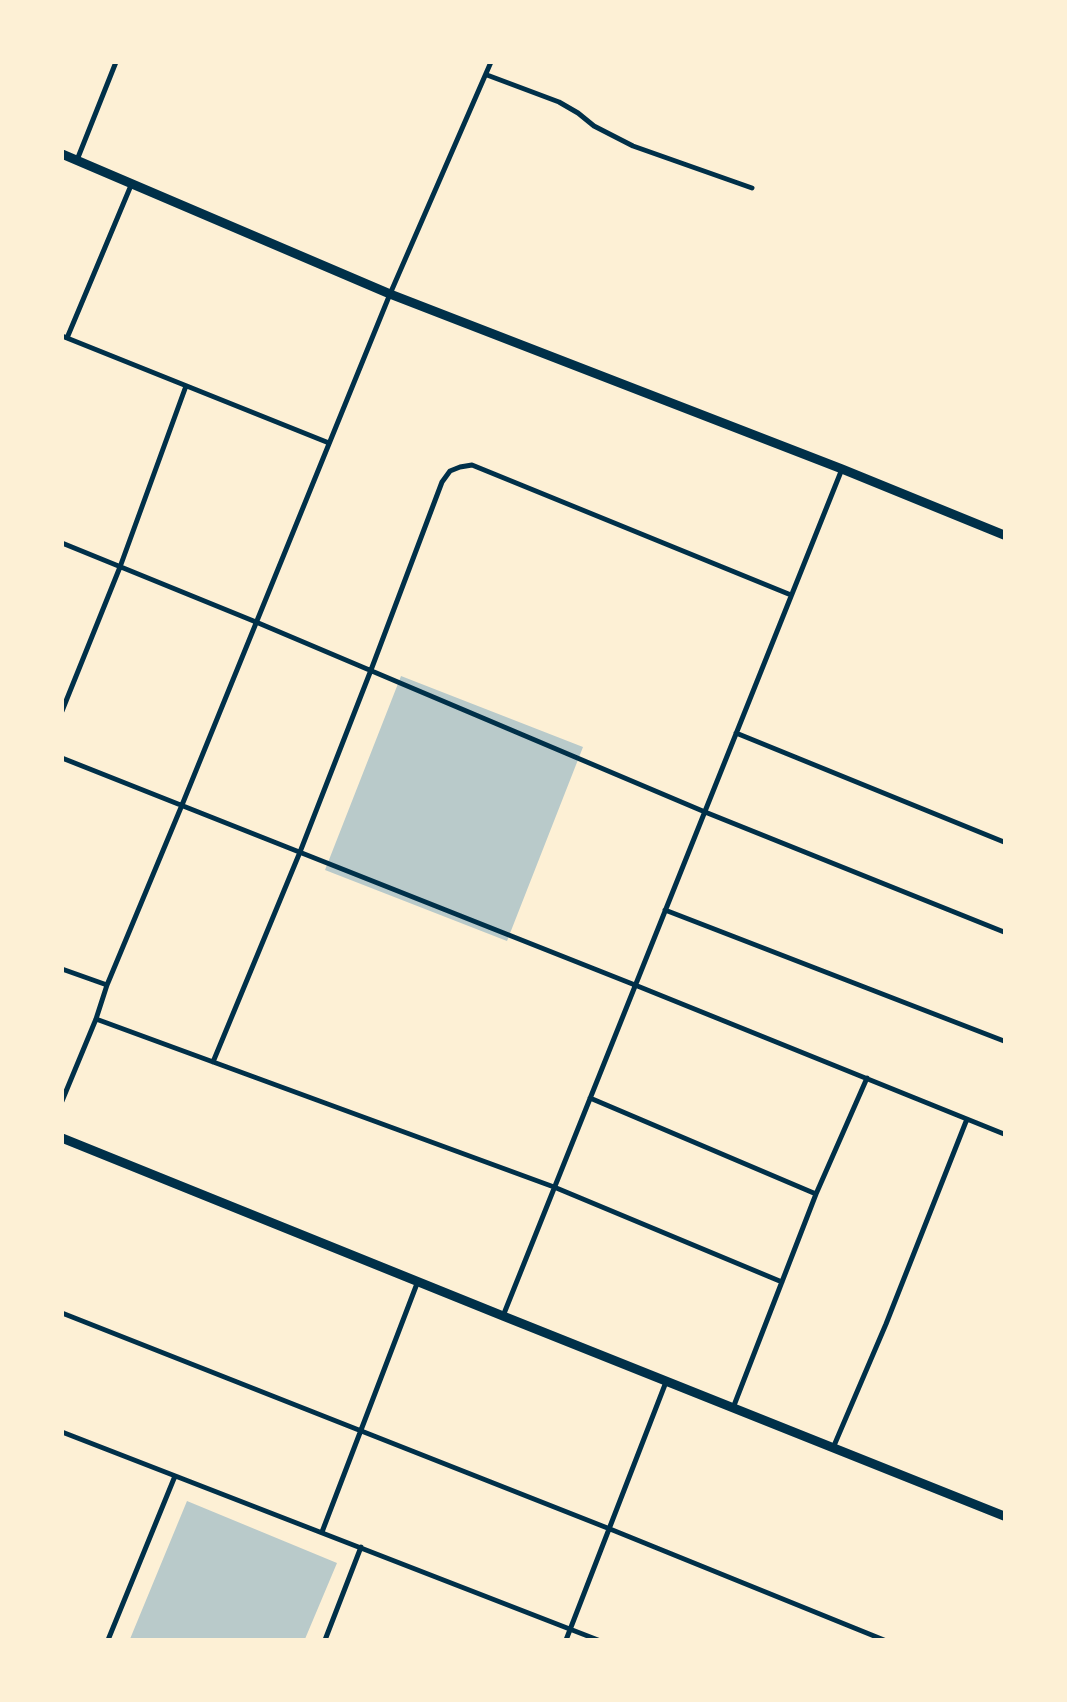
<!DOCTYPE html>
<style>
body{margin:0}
#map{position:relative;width:1067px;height:1702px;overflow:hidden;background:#fdf0d5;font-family:"DM Sans",sans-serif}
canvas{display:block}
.frame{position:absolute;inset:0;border:64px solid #fdf0d5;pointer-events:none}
</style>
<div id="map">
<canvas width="1067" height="1702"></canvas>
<div class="frame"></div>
</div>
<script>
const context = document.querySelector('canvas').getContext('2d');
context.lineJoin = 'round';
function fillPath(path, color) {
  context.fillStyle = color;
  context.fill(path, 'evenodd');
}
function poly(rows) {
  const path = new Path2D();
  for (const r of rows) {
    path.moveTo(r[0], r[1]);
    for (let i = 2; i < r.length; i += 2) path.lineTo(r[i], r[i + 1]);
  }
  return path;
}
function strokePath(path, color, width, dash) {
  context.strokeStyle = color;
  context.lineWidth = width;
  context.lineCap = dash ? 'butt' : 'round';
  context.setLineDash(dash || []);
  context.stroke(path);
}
const green = poly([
 [401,676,583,747,507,941,325,870],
 [187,1501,337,1563,305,1639,130,1639]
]);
const minor = poly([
 [487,75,559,102,578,113,594,126,633,146,752,188],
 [77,160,116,62],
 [62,336,329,443],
 [67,338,132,183],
 [62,543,256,622,705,812,1004,932],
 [62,711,120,567,186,386],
 [736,733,1004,842],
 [62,758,635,985,1004,1134],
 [665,910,1004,1041],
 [62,969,107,985],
 [96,1019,554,1187,782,1282],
 [213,1062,300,852,371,670,442,482,450,471,460,467,472,465,791,595],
 [590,1098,816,1194],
 [62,1101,96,1019,107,985,182,805,390,294,491,62],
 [62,1313,610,1529,884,1640],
 [503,1316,842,469],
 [733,1408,816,1194,867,1078],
 [62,1432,598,1640],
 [833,1448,886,1324,967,1119],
 [322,1532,418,1281],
 [108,1640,175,1476],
 [325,1640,361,1547],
 [566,1640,666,1382]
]);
const tertiary = poly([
 [62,154,390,294,842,469,1004,535],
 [62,1138,503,1316,1004,1516]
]);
fillPath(green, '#b9caca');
strokePath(minor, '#003049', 5);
strokePath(tertiary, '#003049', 9);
</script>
